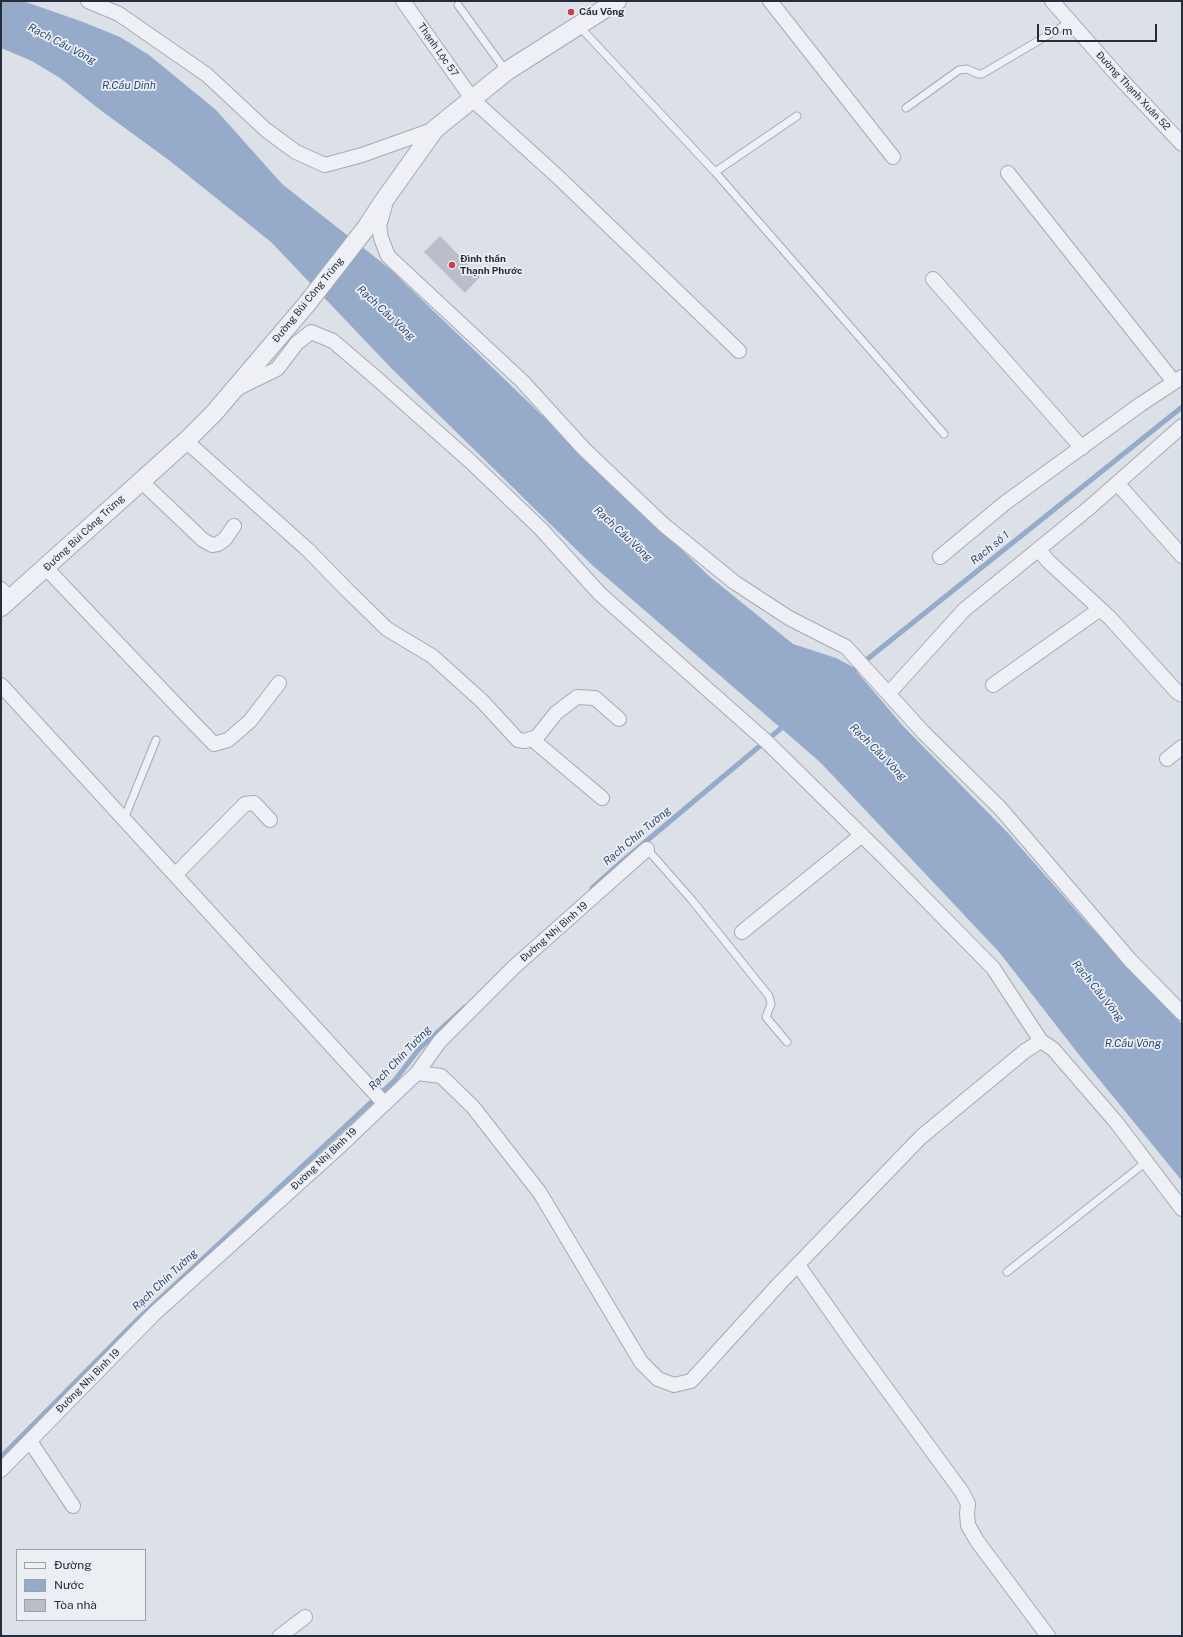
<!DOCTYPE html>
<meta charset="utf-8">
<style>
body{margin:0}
#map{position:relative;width:1183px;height:1637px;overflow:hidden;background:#dce0e7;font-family:"Public Sans",sans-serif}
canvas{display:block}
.frame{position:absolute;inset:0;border:2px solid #252d3d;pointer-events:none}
.legend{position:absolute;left:16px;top:1549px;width:130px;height:72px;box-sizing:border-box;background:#ebeff4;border:1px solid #9ca1ab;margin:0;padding:5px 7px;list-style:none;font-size:12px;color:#252d3d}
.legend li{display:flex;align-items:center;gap:8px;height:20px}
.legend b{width:20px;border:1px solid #9ca1ab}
.scale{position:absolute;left:1037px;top:24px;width:120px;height:18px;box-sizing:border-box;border:2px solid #252d3d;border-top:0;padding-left:5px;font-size:12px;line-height:14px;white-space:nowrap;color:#252d3d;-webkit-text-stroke:3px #ebeff4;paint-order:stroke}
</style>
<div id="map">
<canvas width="1183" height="1637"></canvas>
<div class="frame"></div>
<ul class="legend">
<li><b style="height:5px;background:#eff0f5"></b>Đường</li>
<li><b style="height:11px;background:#95abc9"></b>Nước</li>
<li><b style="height:11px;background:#b9beca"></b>Tòa nhà</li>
</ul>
<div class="scale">50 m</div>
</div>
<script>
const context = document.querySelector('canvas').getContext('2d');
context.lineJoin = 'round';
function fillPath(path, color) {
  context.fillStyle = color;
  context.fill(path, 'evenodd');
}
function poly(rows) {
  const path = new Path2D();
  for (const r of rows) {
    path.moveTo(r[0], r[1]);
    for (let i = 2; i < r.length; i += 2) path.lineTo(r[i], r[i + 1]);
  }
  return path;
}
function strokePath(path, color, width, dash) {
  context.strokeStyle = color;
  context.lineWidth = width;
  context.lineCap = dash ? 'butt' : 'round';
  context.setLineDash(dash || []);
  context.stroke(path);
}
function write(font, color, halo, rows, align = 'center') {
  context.font = font + ' "Public Sans",sans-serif';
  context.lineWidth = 3.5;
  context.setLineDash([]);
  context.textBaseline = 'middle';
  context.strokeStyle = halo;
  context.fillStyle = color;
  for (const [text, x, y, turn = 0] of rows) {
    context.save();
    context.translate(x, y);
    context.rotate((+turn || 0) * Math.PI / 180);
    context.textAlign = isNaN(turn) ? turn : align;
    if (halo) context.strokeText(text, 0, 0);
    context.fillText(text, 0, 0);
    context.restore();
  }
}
const water = poly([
 [1,1,23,1,83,22,120,37,149,55,216,110,282,184,390,269,709,576,793,644,836,658,853,667,903,726,1008,833,1088,924,1182,1024,1182,1181,1080,1056,999,952,820,762,591,564,394,371,271,242,170,161,99,109,60,78,32,61,1,48]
]);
const stream = poly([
 [850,673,1182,407],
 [592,888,619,864,786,724],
 [1,1457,137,1320,395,1080,419,1049,465,1007]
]);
const building = poly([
 [440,236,480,277,465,293,424,252]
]);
const service = poly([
 [458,5,506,71],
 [578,25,715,172,944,434],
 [906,108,959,70,967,69,978,74,982,74,1070,22],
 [715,172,797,116],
 [124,819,156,740],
 [647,849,691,899,769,996,771,1004,766,1017,787,1042],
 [1007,1272,1146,1162]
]);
const minor = poly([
 [88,1,119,14,207,75,266,130,296,152,325,165,362,155,435,129],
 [403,1,473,100,557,176,739,351],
 [770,1,893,157],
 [1052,1,1119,77,1182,144],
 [1008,173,1174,382],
 [385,205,379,226,381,238,388,256,522,381,584,449,664,525,734,582,789,618,846,647,923,732,1000,808,1130,960,1182,1013],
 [933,279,1082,448],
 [238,388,277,369,297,343,311,332,333,341,375,377,471,462,541,529,600,594,768,743,883,856,993,968,1041,1041,1053,1049,1116,1122,1182,1209],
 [186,441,308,550,347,590,387,629,432,656,482,701,518,740,525,741,537,737,556,713,577,697,595,698,619,719],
 [141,481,203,540,212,545,218,544,225,539,234,526],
 [1117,483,1182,556],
 [1039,550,1048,561,1110,618,1177,692,1182,695],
 [940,557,1005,503,1141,404,1182,377],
 [46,568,183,712,214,744,228,740,250,721,279,683],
 [1,589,10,599],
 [1,685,384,1103],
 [993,685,1100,609],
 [889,693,964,610,1089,508,1182,426],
 [533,740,602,798],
 [1167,759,1182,747],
 [175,875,245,804,254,803,270,820],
 [742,932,862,835],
 [417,1073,441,1076,473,1107,540,1193,641,1362,658,1379,674,1385,691,1381,780,1283,921,1137,1025,1051,1041,1041],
 [798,1265,853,1343,962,1492,968,1504,967,1514,968,1525,977,1541,1048,1636],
 [30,1441,73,1506],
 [1,1470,155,1313,340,1146,417,1073,440,1041,514,967,647,849],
 [280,1636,305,1617]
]);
const tertiary = poly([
 [1,607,186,441,214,413,306,305,366,228,383,202,435,129,507,71,617,1]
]);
const markers = [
 [571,12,4,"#d23a4a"],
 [452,265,4,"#d23a4a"]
];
const poiNames = [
 ["Cầu Võng",579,12],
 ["Đình thần",460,259],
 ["Thạnh Phước",460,271]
];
const streetNames = [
 ["Thạnh Lộc 57",438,50,55],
 ["Đường Thạnh Xuân 52",1133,91,47],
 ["Đường Bùi Công Trừng",308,300,-51],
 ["Đường Bùi Công Trừng",84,533,-43],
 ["Đường Nhị Bình 19",554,932,-41],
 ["Đường Nhị Bình 19",324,1159,-43],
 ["Đường Nhị Bình 19",88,1381,-45]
];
const waterNames = [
 ["Rạch Cầu Võng",62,44,28],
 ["R.Cầu Dinh",129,86],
 ["Rạch Cầu Võng",386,313,43],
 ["Rạch Cầu Võng",623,534,43],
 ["Rạch số 1",990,548,-39],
 ["Rạch Cầu Võng",878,752,45],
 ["Rạch Chín Tường",637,836,-40],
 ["Rạch Cầu Võng",1098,991,51],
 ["R.Cầu Võng",1133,1044],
 ["Rạch Chín Tường",400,1058,-46],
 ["Rạch Chín Tường",165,1280,-43]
];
fillPath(water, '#95abc9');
strokePath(stream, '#95abc9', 5);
fillPath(building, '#b9beca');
strokePath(service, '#a5aab4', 9);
strokePath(minor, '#a5aab4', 16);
strokePath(tertiary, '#a5aab4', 20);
strokePath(service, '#eff0f5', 7);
strokePath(minor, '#eff0f5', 14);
strokePath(tertiary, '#eff0f5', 18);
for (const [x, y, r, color] of markers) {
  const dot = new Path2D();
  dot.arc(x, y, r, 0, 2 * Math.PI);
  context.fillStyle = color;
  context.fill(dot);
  strokePath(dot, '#ebeff4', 1.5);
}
write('bold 10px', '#252d3d', '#ebeff4', poiNames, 'left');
write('10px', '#252d3d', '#ebeff4', streetNames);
write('italic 11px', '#2e4972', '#ebeff4', waterNames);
</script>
